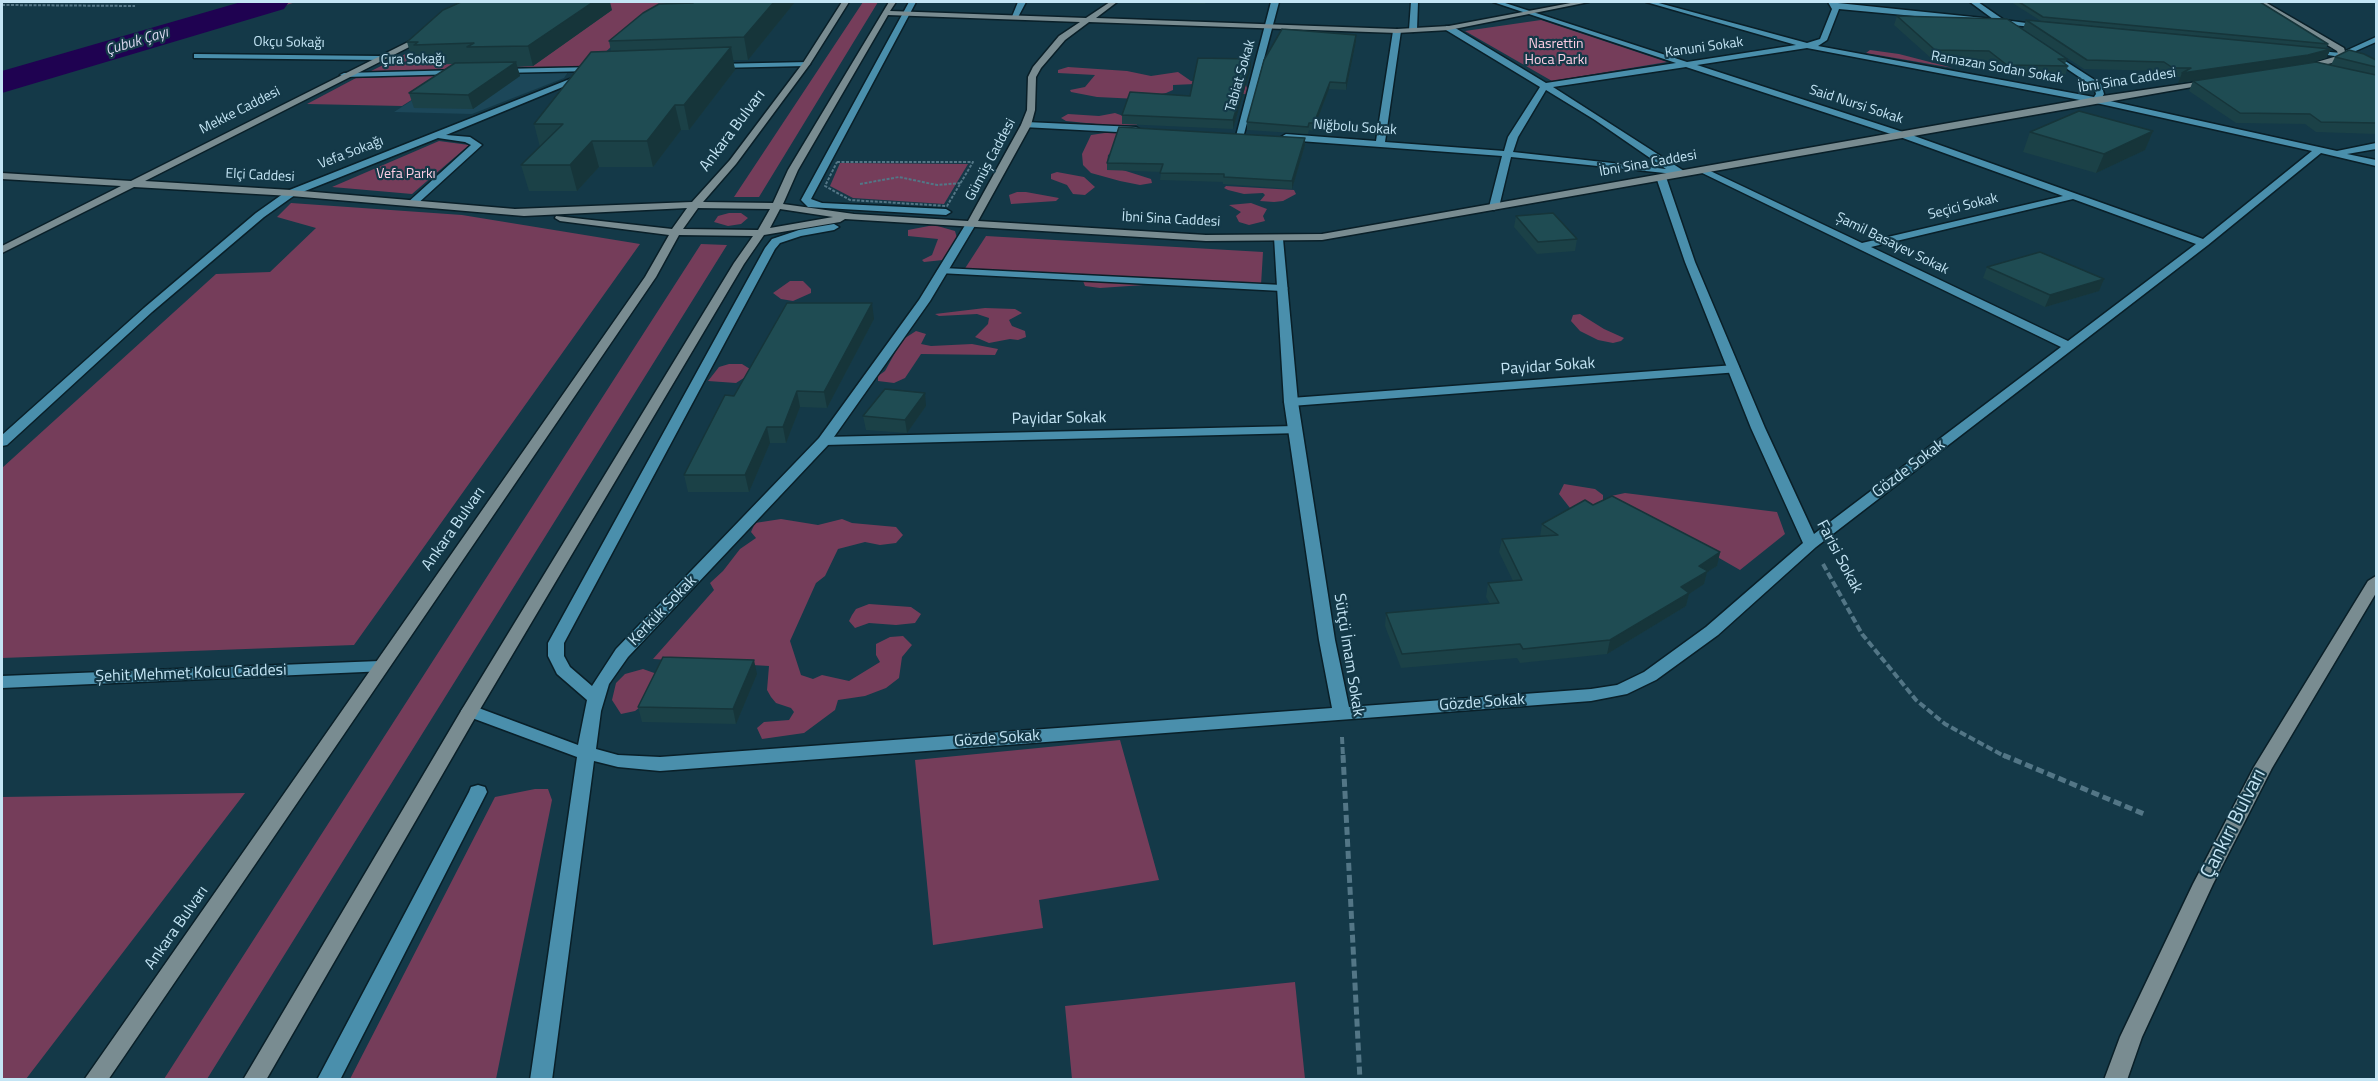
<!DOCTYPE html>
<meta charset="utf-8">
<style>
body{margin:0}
#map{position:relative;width:2378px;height:1081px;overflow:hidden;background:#143948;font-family:"Titillium Web",sans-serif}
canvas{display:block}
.frame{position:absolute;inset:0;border:3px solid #c4e5f5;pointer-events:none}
</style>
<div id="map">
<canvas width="2378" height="1081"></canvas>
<div class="frame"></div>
</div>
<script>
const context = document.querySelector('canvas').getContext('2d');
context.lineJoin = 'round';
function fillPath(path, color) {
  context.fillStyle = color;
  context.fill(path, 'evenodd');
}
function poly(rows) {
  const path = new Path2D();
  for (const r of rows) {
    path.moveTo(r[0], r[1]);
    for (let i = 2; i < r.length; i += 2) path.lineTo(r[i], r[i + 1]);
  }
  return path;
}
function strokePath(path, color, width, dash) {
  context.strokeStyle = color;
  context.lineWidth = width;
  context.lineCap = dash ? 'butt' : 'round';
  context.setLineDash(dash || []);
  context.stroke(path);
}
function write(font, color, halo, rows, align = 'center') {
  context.font = font + ' "Titillium Web",sans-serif';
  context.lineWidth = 4.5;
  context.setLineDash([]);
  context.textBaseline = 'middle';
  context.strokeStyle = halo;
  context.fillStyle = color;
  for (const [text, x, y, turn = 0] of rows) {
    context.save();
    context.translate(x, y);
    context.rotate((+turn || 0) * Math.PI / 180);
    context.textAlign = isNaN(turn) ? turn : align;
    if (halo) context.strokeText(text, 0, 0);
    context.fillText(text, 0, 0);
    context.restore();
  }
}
const built = poly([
 [568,72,564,78,472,114,394,112,451,75]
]);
const green = poly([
 [250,2,296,2,2,90,2,74],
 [511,2,686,2,623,36,589,67,371,71],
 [863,2,878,2,759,197,734,197],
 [1541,20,1667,62,1552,81,1465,31],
 [1870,50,1899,54,1953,68,1866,53],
 [1068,67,1127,71,1151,76,1178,72,1191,81,1246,85,1249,95,1195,84,1173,85,1173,90,1166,93,1138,99,1097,97,1071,92,1070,90,1085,87,1095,75,1058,73,1058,70],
 [451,75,402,106,307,104,356,78],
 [1115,113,1137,121,1137,125,1116,126,1066,121,1061,118,1068,114,1099,116],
 [1125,130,1114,151,1108,155,1107,165,1151,179,1152,183,1140,185,1120,181,1091,173,1083,165,1082,154,1091,135],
 [439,141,469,145,412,194,332,187],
 [840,163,968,164,944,204,853,198,830,186],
 [1057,172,1084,177,1095,187,1085,195,1073,194,1067,185,1051,179,1051,174],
 [1226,186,1294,190,1296,194,1283,201,1274,202,1260,201,1265,195,1263,193,1244,194,1228,190,1224,188],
 [1017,192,1026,192,1059,198,1056,201,1011,204,1009,195],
 [291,203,462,215,640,244,354,645,2,658,2,468,216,274,270,272,316,228,277,217],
 [1251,203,1267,209,1263,216,1265,221,1249,225,1239,222,1236,216,1241,212,1229,205],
 [729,213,741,213,748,218,741,224,728,226,714,222,718,216],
 [934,225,955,231,957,238,943,260,924,262,922,260,932,255,938,239,908,236,908,230],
 [986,236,1263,252,1261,285,1145,281,1144,285,1100,288,1085,286,1083,281,1085,279,964,270],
 [701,244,727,245,207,1079,164,1079],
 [790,281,803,281,811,289,811,293,793,301,781,299,773,293],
 [985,308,1015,309,1022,313,1009,320,1012,326,1025,331,1026,337,1018,340,1010,339,989,343,975,337,988,324,989,318,977,314,939,316,935,314],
 [1580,314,1604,329,1624,338,1621,341,1613,343,1598,340,1580,331,1571,321,1573,315],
 [916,331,926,334,921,344,931,346,972,344,998,349,995,355,921,354,905,378,894,383,878,381,878,376,885,371,902,340],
 [729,364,742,364,750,369,750,374,736,383,708,381,719,367],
 [1564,484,1595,489,1603,495,1603,503,1580,510,1570,508,1559,494],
 [1625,493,1777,512,1785,534,1740,570,1611,496],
 [781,519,818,525,842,519,852,523,896,527,903,535,896,543,880,545,865,542,838,549,825,576,816,583,790,641,801,675,813,679,822,675,849,681,880,662,876,655,876,644,890,637,903,636,912,645,902,657,899,678,886,688,865,696,838,700,835,710,804,733,762,739,757,728,764,722,789,720,794,712,791,708,776,703,771,697,767,690,769,666,653,659,714,590,710,583,723,571,740,549,756,538,751,532,755,523],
 [869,604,911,607,921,614,915,623,896,625,869,623,855,628,849,621,852,615,856,609],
 [643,669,657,674,648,701,635,711,621,714,612,700,616,683,625,674],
 [1120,740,1159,880,1039,900,1043,928,933,945,915,760],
 [535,789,548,789,552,800,496,1079,350,1079,495,797],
 [245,793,26,1079,2,1079,2,797],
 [1295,982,1305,1079,1072,1079,1065,1006]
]);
const river = poly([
 [241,2,289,2,284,9,2,93,2,71,241,2]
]);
const pathFar2 = poly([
 [2,5,135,6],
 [837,162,973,162,947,206,850,200,825,186,837,162],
 [860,184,899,177,937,185,961,183]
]);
const pathFar1 = poly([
 [1823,564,1862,634,1916,700,1945,724,2006,757],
 [1342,737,1343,757]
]);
const path = poly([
 [1343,755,1360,1080],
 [2003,755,2144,814]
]);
const lane = poly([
 [943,268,1282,285,1288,288,1282,291,939,273,937,271,943,268],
 [1735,365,1739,366,1739,372,1291,406,1284,402,1291,398,1735,365],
 [1295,426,1300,427,1302,430,1300,433,824,445,817,441,824,437,1295,426]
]);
const street = poly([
 [909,2,916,2,811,199,822,203,946,209,951,212,946,215,808,207,801,200,909,2],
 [1018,2,1026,2,1017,19,1011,19,1018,2],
 [1271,2,1279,2,1244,134,1236,136,1271,2],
 [1411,2,1418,2,1417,30,1413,32,1409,30,1411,2],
 [1493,2,1502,2,1687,62,1796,45,1646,2,1655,2,1807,43,1820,39,1832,9,1828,2,1993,19,1970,2,1978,2,2004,20,2048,26,2044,28,1839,9,1827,40,1818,46,2094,97,2096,94,2094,87,2045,54,2044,52,2048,50,2101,84,2104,94,2101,99,2337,151,2376,143,2376,149,2347,154,2376,160,2376,166,2321,153,2208,245,1816,547,1718,635,1656,680,1627,694,1591,701,660,771,618,767,594,761,552,1080,530,1080,577,757,464,715,461,711,464,707,470,705,476,707,578,745,587,700,557,674,548,656,548,643,765,248,772,239,799,230,834,224,839,227,834,230,801,236,780,243,775,249,564,643,564,656,570,667,592,686,616,649,819,438,919,300,967,222,976,224,930,301,829,444,628,657,609,684,601,711,596,749,618,755,660,757,1332,708,1319,640,1284,402,1274,237,1283,239,1298,402,1335,640,1349,707,1591,689,1617,685,1644,672,1706,627,1803,543,1751,428,1685,262,1656,177,1658,175,1666,177,1695,262,1765,428,1814,534,2061,347,1696,170,1704,168,1862,243,2063,196,1900,137,1686,67,1553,87,1684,171,1684,175,1511,157,1499,207,1494,210,1489,207,1502,156,1286,140,1281,137,1286,134,1376,141,1393,31,1397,29,1401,31,1385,142,1504,151,1508,137,1540,87,1446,30,1446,26,1452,26,1546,83,1676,63,1493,2],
 [1807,48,2096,103,2312,151,2203,239,1906,133,1697,65,1807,48],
 [1546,90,1595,120,1666,169,1513,152,1518,137,1546,90],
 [2073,199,2196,244,2068,341,1871,247,2073,199],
 [2376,37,2376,42,2342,57,2305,52,2309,50,2341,53,2376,37],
 [197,54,380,56,384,58,380,60,194,58,194,54,197,54],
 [809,62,810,64,806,66,716,68,712,66,716,64,809,62],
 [596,67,596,71,593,71,500,73,496,71,500,69,596,67],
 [464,70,465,72,461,74,344,77,340,75,344,73,464,70],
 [580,75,587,77,446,135,470,137,482,145,415,206,406,204,471,145,465,142,438,138,295,195,264,217,152,312,7,445,2,446,2,435,144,308,256,213,287,191,580,75],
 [1026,122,1136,127,1141,130,1136,133,1023,127,1021,125,1026,122],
 [380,661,386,663,388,667,386,671,2,688,2,676,380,661],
 [478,785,485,787,487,792,340,1080,317,1080,469,792,471,787,478,785]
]);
const secondary = poly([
 [842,2,849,2,810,64,736,164,703,202,773,203,788,170,889,2,896,2,890,11,1086,18,1110,2,1117,2,1096,18,1397,29,1449,26,1576,2,1589,2,1449,30,1397,33,1089,22,1065,40,1041,68,1036,77,1035,110,1031,125,978,221,1206,235,1322,234,2096,97,2211,80,2215,83,1322,240,1206,241,845,219,840,222,764,235,744,264,479,711,266,1080,243,1080,461,711,734,263,753,236,679,235,656,277,108,1080,84,1080,645,277,669,235,560,221,555,218,556,216,672,229,687,208,524,216,291,196,134,187,2,253,2,246,121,186,2,179,2,173,131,181,424,34,427,38,145,181,291,190,515,209,692,202,730,160,803,63,842,2],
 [888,15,1080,22,1059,36,1033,67,1028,77,1027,110,1021,125,968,221,854,214,783,204,798,170,888,15],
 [698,208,770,209,758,230,683,229,698,208],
 [780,209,833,217,770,228,780,209],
 [2258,2,2265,2,2344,48,2346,55,2340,61,2303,70,2303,66,2334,57,2338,54,2337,51,2258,2],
 [2376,576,2376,593,2272,768,2213,884,2142,1037,2127,1080,2104,1080,2120,1037,2193,884,2254,767,2368,581,2376,576]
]);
const wall = poly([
 [694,2,795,2,748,60,733,60,735,70,689,130,681,130,653,167,599,167,577,191,529,191,521,165,540,147,534,124,611,51,609,41],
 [1169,2,1206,2,1205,4,1169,3],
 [2011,2,2260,2,2328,44,2326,48,2331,49,2326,58,2309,63,2331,65,2335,57,2376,60,2376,134,2316,132,2305,124,2236,123,2189,91,2193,81,2238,74,2178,83,2180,77,2169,77,2160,71,2084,69,2023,29,2026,20,2241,40,2041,21],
 [612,10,533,66,517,67,520,76,473,109,414,108,409,93,454,64,421,65,420,62,413,63,407,42],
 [1897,16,2067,59,2065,64,2068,66,2065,76,2004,75,1986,60,1932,59,1894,25],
 [1356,35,1356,41,1346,90,1329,89,1313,131,1309,130,1308,134,1247,130,1247,122],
 [1251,59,1251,67,1233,129,1122,124,1122,115,1190,96],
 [2153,131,2145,150,2096,173,2023,152,2030,132],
 [1305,145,1292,189,1223,184,1223,182,1160,180,1161,172,1107,170,1107,163],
 [1516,216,1577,239,1575,251,1537,254,1514,227],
 [1987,267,2104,279,2099,291,2045,307,1983,278],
 [874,319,827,408,800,407,786,443,770,443,749,492,688,492,684,475,734,396],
 [926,406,907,433,866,430,863,416],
 [1593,505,1720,552,1717,566,1707,572,1704,584,1689,594,1686,606,1607,654,1520,663,1517,658,1401,668,1385,626,1386,613,1490,604,1486,597,1488,583,1513,581,1499,552,1502,539,1540,537,1542,524],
 [757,674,736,724,642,722,638,707]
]);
const shadedWall = poly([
 [593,2,610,2,612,10,533,66,528,46],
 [774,2,795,2,748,60,744,37],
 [1356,35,1356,41,1346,90,1346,83],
 [731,47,735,70,689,130,684,105],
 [2331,49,2326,58,2304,65,2178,83,2182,73],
 [1251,59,1251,67,1233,129,1233,120],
 [516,62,520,76,473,109,468,95],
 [1330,82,1329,89,1313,131,1314,123],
 [675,105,681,130,653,167,647,141],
 [2153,131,2145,150,2096,173,2104,154],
 [1305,138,1305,145,1292,189,1292,181],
 [592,141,599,167,577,191,570,165],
 [2104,279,2099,291,2045,307,2050,295],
 [872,303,874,319,827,408,824,392],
 [797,391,800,407,786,443,783,427],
 [925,393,926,406,907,433,905,420],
 [767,427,770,443,749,492,745,475],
 [1720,552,1717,566,1707,572,1704,584,1689,594,1686,606,1607,654,1610,640,1681,587,1699,566],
 [754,660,757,674,736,724,733,709]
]);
const building = poly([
 [461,2,593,2,528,46,467,47,474,43,414,45,418,42,407,42,443,10,461,2],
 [694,2,774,2,744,37,609,41,643,13,659,4,693,3,694,2],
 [2019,2,2260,2,2328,44,2043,17,2019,2],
 [1897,16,2007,19,2067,59,2058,59,2068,66,2007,65,1989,51,1935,50,1897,16],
 [2026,20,2331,49,2308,55,2182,73,2191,68,2173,68,2164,62,2087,60,2026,20],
 [1282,29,1356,35,1346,83,1330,82,1314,123,1309,123,1308,127,1247,122,1264,60,1282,29],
 [731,47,684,105,675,105,647,141,592,141,570,165,521,165,563,124,534,124,591,52,731,47],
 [2349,50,2364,54,2376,60,2376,67,2335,57,2349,50],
 [1198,58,1251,59,1233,120,1122,115,1130,92,1190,96,1198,58],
 [516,62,468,95,409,93,455,63,516,62],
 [2316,62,2376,75,2376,123,2321,122,2310,114,2240,113,2193,81,2316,62],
 [2079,111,2153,131,2104,154,2030,132,2079,111],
 [1119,127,1305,138,1292,181,1224,177,1224,174,1160,173,1163,164,1107,163,1119,127],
 [1553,213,1577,239,1538,242,1516,216,1553,213],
 [2040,252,2104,279,2050,295,1987,267,2040,252],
 [787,303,872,303,824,392,797,391,783,427,767,427,745,475,684,475,725,395,734,396,787,303],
 [885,389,925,393,905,420,863,416,885,389],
 [1612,496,1720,552,1699,566,1708,571,1681,587,1689,593,1610,640,1523,649,1520,644,1402,654,1386,613,1499,603,1488,583,1522,580,1502,539,1558,535,1542,524,1585,500,1593,505,1612,496],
 [663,657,754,660,733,709,638,707,663,657]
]);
const farStreetnames = [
 ["Okçu Sokağı",289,43,1],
 ["Kanuni Sokak",1704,48,-8],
 ["Çıra Sokağı",413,60,-1],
 ["Ramazan Sodan Sokak",1997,68,10],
 ["Tabiat Sokak",1241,76,-74],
 ["İbni Sina Caddesi",2127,81,-9],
 ["Said Nursi Sokak",1856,105,18],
 ["Mekke Caddesi",240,111,-27],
 ["Niğbolu Sokak",1355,128,4],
 ["Vefa Sokağı",351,153,-21],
 ["Gümüş Caddesi",991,160,-62],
 ["İbni Sina Caddesi",1648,164,-10],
 ["Elçi Caddesi",260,176,3],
 ["Seçici Sokak",1963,207,-14],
 ["İbni Sina Caddesi",1171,220,3],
 ["Şamil Basayev Sokak",1892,244,26]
];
const farParknames = [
 ["Nasrettin",1556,45],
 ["Hoca Parkı",1556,61],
 ["Vefa Parkı",406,175]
];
const farWaternames = [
 ["Çubuk Çayı",137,42,-17]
];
const streetNames = [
 ["Ankara Bulvarı",733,131,-53],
 ["Payidar Sokak",1548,367,-4],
 ["Payidar Sokak",1059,419,-1],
 ["Gözde Sokak",1909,469,-37],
 ["Ankara Bulvarı",454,529,-55],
 ["Farisi Sokak",1839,557,62],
 ["Kerkük Sokak",663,611,-46],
 ["Sütçü İmam Sokak",1348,655,81],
 ["Şehit Mehmet Kolcu Caddesi",191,674,-2],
 ["Gözde Sokak",1482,703,-4],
 ["Gözde Sokak",997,739,-4],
 ["Ankara Bulvarı",177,928,-55]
];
const nearStreetnames = [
 ["Çankırı Bulvarı",2234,824,-63]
];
fillPath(built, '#1c4759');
fillPath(green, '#753d5a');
fillPath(river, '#1f0251');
strokePath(lane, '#091f28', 3);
strokePath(street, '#091f28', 3);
strokePath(secondary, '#091f28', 3);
strokePath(pathFar2, '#537686', 2, [3, 1.5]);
strokePath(pathFar1, '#537686', 4, [7, 3]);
strokePath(path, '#537686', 5, [8, 4]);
fillPath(lane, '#4a8fac');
fillPath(street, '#4a8fac');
fillPath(secondary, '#798c91');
fillPath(wall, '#1b4147');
fillPath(shadedWall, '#16353a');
fillPath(building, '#1f4c53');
strokePath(building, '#16353a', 1.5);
write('14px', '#c4e5f5', '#143948', farStreetnames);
write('14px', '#fecee4', '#143948', farParknames);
write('italic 15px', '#d8d7ee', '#143948', farWaternames);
write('16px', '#c4e5f5', '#143948', streetNames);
write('20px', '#c4e5f5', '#143948', nearStreetnames);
</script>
